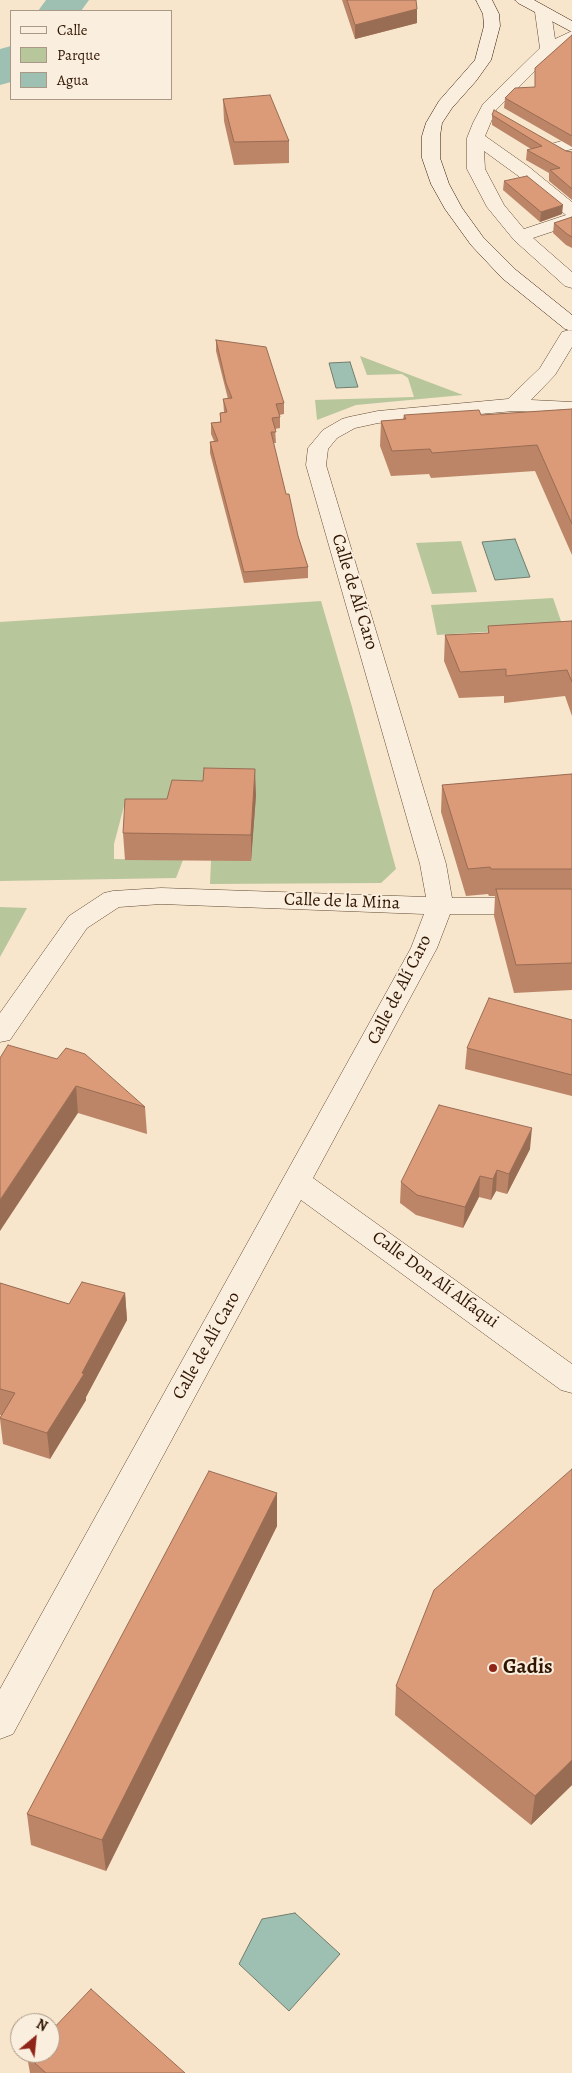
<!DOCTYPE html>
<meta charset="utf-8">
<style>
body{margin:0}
#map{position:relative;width:572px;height:2073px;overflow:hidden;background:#f7e5cc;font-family:Alegreya,serif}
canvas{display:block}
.legend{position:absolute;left:10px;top:10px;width:162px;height:90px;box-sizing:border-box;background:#faeede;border:1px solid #a99885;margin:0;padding:6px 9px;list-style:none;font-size:15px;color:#301600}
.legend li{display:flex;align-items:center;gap:10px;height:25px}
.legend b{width:25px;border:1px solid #a99885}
.north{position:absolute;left:10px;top:2013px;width:50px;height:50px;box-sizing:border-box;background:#faeede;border:1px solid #a99885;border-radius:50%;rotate:28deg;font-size:14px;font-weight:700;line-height:20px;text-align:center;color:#301600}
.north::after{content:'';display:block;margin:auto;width:18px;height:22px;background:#8f2418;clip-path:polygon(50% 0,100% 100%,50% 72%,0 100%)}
</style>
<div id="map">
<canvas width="572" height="2073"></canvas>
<ul class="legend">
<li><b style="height:6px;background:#faeede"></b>Calle</li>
<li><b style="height:14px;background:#b8c69c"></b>Parque</li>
<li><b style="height:14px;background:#9ec0b2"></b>Agua</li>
</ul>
<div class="north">N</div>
</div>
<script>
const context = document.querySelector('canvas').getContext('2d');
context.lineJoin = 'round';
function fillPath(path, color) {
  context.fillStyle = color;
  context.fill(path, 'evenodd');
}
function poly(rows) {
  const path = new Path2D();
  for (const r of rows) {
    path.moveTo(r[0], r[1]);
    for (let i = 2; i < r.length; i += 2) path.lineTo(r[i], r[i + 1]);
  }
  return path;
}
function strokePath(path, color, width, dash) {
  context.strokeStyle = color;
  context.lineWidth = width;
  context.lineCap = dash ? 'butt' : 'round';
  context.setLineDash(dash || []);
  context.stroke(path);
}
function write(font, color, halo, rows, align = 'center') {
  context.font = font + ' Alegreya,serif';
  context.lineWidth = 4;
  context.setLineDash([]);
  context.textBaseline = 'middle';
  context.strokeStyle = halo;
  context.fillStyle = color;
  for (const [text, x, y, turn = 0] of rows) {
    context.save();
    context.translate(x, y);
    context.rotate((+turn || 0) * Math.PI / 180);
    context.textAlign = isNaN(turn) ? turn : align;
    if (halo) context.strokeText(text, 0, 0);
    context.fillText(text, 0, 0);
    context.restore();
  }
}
const green = poly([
 [360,356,463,395,356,405,317,420,315,400,414,397,408,378,402,374,367,375],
 [461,541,477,592,432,594,416,543],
 [553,598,563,627,437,635,431,605],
 [321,601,352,707,396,869,381,883,210,884,211,861,173,806,124,806,114,844,114,859,183,860,176,878,0,881,0,622],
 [0,907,27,908,0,957]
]);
const water = poly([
 [350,362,358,387,336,388,329,363,350,362],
 [515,539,530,577,495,580,482,542,515,539],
 [295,1913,340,1954,289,2011,239,1964,262,1919,295,1913]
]);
const river = poly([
 [46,0,89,0,81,11,38,11,46,0],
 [11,46,11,82,0,85,0,49,11,46]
]);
const street = poly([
 [543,7,549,9,551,12,555,39,572,31,572,42,554,52,496,110,485,136,529,167,572,202,572,225,533,238,572,272,572,288,565,286,514,240,487,207,467,169,467,138,473,123,483,104,540,48,535,12,537,9,543,7],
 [484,151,517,175,566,215,524,229,504,205,485,169,484,151],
 [572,138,572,149,557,153,551,152,548,148,551,144,572,138],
 [569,330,572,331,572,347,555,375,531,400,572,402,572,414,514,411,378,423,355,428,337,438,328,449,326,465,446,864,452,898,572,898,572,914,450,914,437,948,313,1178,572,1364,572,1393,561,1390,301,1200,13,1734,0,1739,0,1689,411,948,424,914,161,904,119,907,87,928,10,1040,0,1042,0,1013,69,916,104,893,113,891,161,888,426,897,420,864,306,465,308,448,323,430,342,419,349,417,378,411,508,399,540,368,562,332,569,330]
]);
const secondary = poly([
 [476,0,492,0,499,14,500,26,491,60,476,81,452,108,442,123,440,136,440,158,449,184,462,208,483,237,516,270,572,315,572,331,565,329,502,278,471,245,445,209,431,184,422,158,422,136,426,123,439,101,475,60,484,26,483,14,476,0],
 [515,0,534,0,572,21,572,32,518,3,515,0]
]);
const wall = poly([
 [342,0,416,0,417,23,355,39],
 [572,35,572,147,504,108,505,98,535,87,535,68],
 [223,99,289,141,289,163,234,165,224,121],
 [492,115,566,151,572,152,572,200,549,181,549,173,526,160,527,150,531,149,492,125],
 [504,181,562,214,540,222,503,190],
 [572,217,572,248,566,245,553,233,554,223],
 [216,340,284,403,284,414,279,415,280,417,280,428,275,429,276,443,273,443,286,494,298,536,308,567,308,578,244,583,210,453,210,442,214,441,211,434,211,423,220,422,220,413,224,412,223,399,228,399,216,351],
 [572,409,572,555,535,471,431,478,429,474,391,476,380,446,381,421,403,419,404,415,481,415],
 [572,621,572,716,565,696,504,703,504,696,459,698,444,661,445,635,488,633,488,626],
 [572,774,572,990,514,993,494,916,495,896,489,896,488,894,466,896,441,812,442,785],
 [256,795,251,861,125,860,123,833,167,799],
 [572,1020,572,1096,465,1069,467,1048],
 [57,1059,145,1107,147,1134,78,1113],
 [530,1149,507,1194,496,1191,491,1200,479,1197,463,1228,416,1215,400,1203,401,1182],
 [0,1283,69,1304,125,1293,127,1320,86,1397,86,1400,50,1459,3,1444,0,1419,1,1415,0,1415],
 [277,1493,277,1526,106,1871,31,1845,27,1814],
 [396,1686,572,1785,531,1825,395,1715],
 [27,2056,185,2073,30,2073]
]);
const shadedWall = poly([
 [417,9,417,23,355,39,355,25],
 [563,205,562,214,540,222,541,212],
 [255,769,256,795,251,861,251,835],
 [76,1086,78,1113,0,1231,0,1200],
 [532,1128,530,1149,507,1194,509,1174],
 [497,1170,496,1191,491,1200,493,1179],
 [480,1176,479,1197,463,1228,465,1207],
 [125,1293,127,1320,86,1397,86,1400,50,1459,47,1433,82,1373],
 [277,1493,277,1526,106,1871,102,1840],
 [572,1760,572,1785,531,1825,535,1796]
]);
const building = poly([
 [347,0,416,0,417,9,355,25,347,0],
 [572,35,572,136,505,98,515,88,535,87,535,68,572,35],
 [270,95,289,141,234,142,223,99,270,95],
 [494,110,566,151,572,152,572,189,550,170,560,168,527,150,542,146,492,115,494,110],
 [527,176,563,205,541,212,504,181,527,176],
 [572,217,572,237,567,234,554,223,572,217],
 [216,340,266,347,284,403,276,404,280,417,272,418,276,432,271,432,286,494,289,494,298,536,308,567,244,572,210,442,218,441,211,423,221,422,220,413,227,412,223,399,232,398,226,383,216,340],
 [572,409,572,524,537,445,432,453,430,449,392,451,381,421,406,419,404,415,479,410,481,415,572,409],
 [572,621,572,682,567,670,506,676,506,669,460,672,445,635,489,633,488,626,572,621],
 [204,768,255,769,251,835,123,833,125,799,167,799,172,780,203,781,204,768],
 [572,774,572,869,491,869,490,867,468,869,442,785,572,774],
 [496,889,572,889,572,963,516,965,496,889],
 [489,998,572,1020,572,1075,467,1048,489,998],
 [8,1045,57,1059,66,1048,85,1054,145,1107,76,1086,0,1200,0,1058,8,1045],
 [439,1105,532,1128,509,1174,497,1170,493,1179,480,1176,465,1207,417,1195,401,1182,439,1105],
 [82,1282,125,1293,82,1373,84,1374,47,1433,0,1418,15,1393,0,1389,0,1283,69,1304,82,1282],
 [572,1469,572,1760,535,1796,396,1686,434,1590,572,1469],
 [209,1471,277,1493,102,1840,27,1814,209,1471],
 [91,1989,185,2073,46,2073,27,2056,30,2053,50,2053,50,2032,91,1989]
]);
const markers = [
 [493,1668,5,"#8f2418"]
];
const streetNames = [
 ["Calle de Alí Caro",354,592,73],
 ["Calle de la Mina",342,902,2],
 ["Calle de Alí Caro",400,990,-63],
 ["Calle Don Alí Alfaqui",435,1280,36],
 ["Calle de Alí Caro",207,1346,-61]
];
const nearPoinames = [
 ["Gadis",503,1668]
];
fillPath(green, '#b8c69c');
fillPath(water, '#9ec0b2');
strokePath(water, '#727c6b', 1);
fillPath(river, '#9ec0b2');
strokePath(street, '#624a33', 1);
strokePath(secondary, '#301600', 1);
fillPath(street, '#faeede');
fillPath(secondary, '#faeede');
fillPath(wall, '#bc8567');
fillPath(shadedWall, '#996c54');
fillPath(building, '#db9b78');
strokePath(building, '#996c54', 1);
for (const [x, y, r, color] of markers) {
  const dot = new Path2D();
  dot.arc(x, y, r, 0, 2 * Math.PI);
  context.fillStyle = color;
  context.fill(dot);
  strokePath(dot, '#faeede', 2);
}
write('18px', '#301600', '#faeede', streetNames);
write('bold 21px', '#301600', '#faeede', nearPoinames, 'left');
</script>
